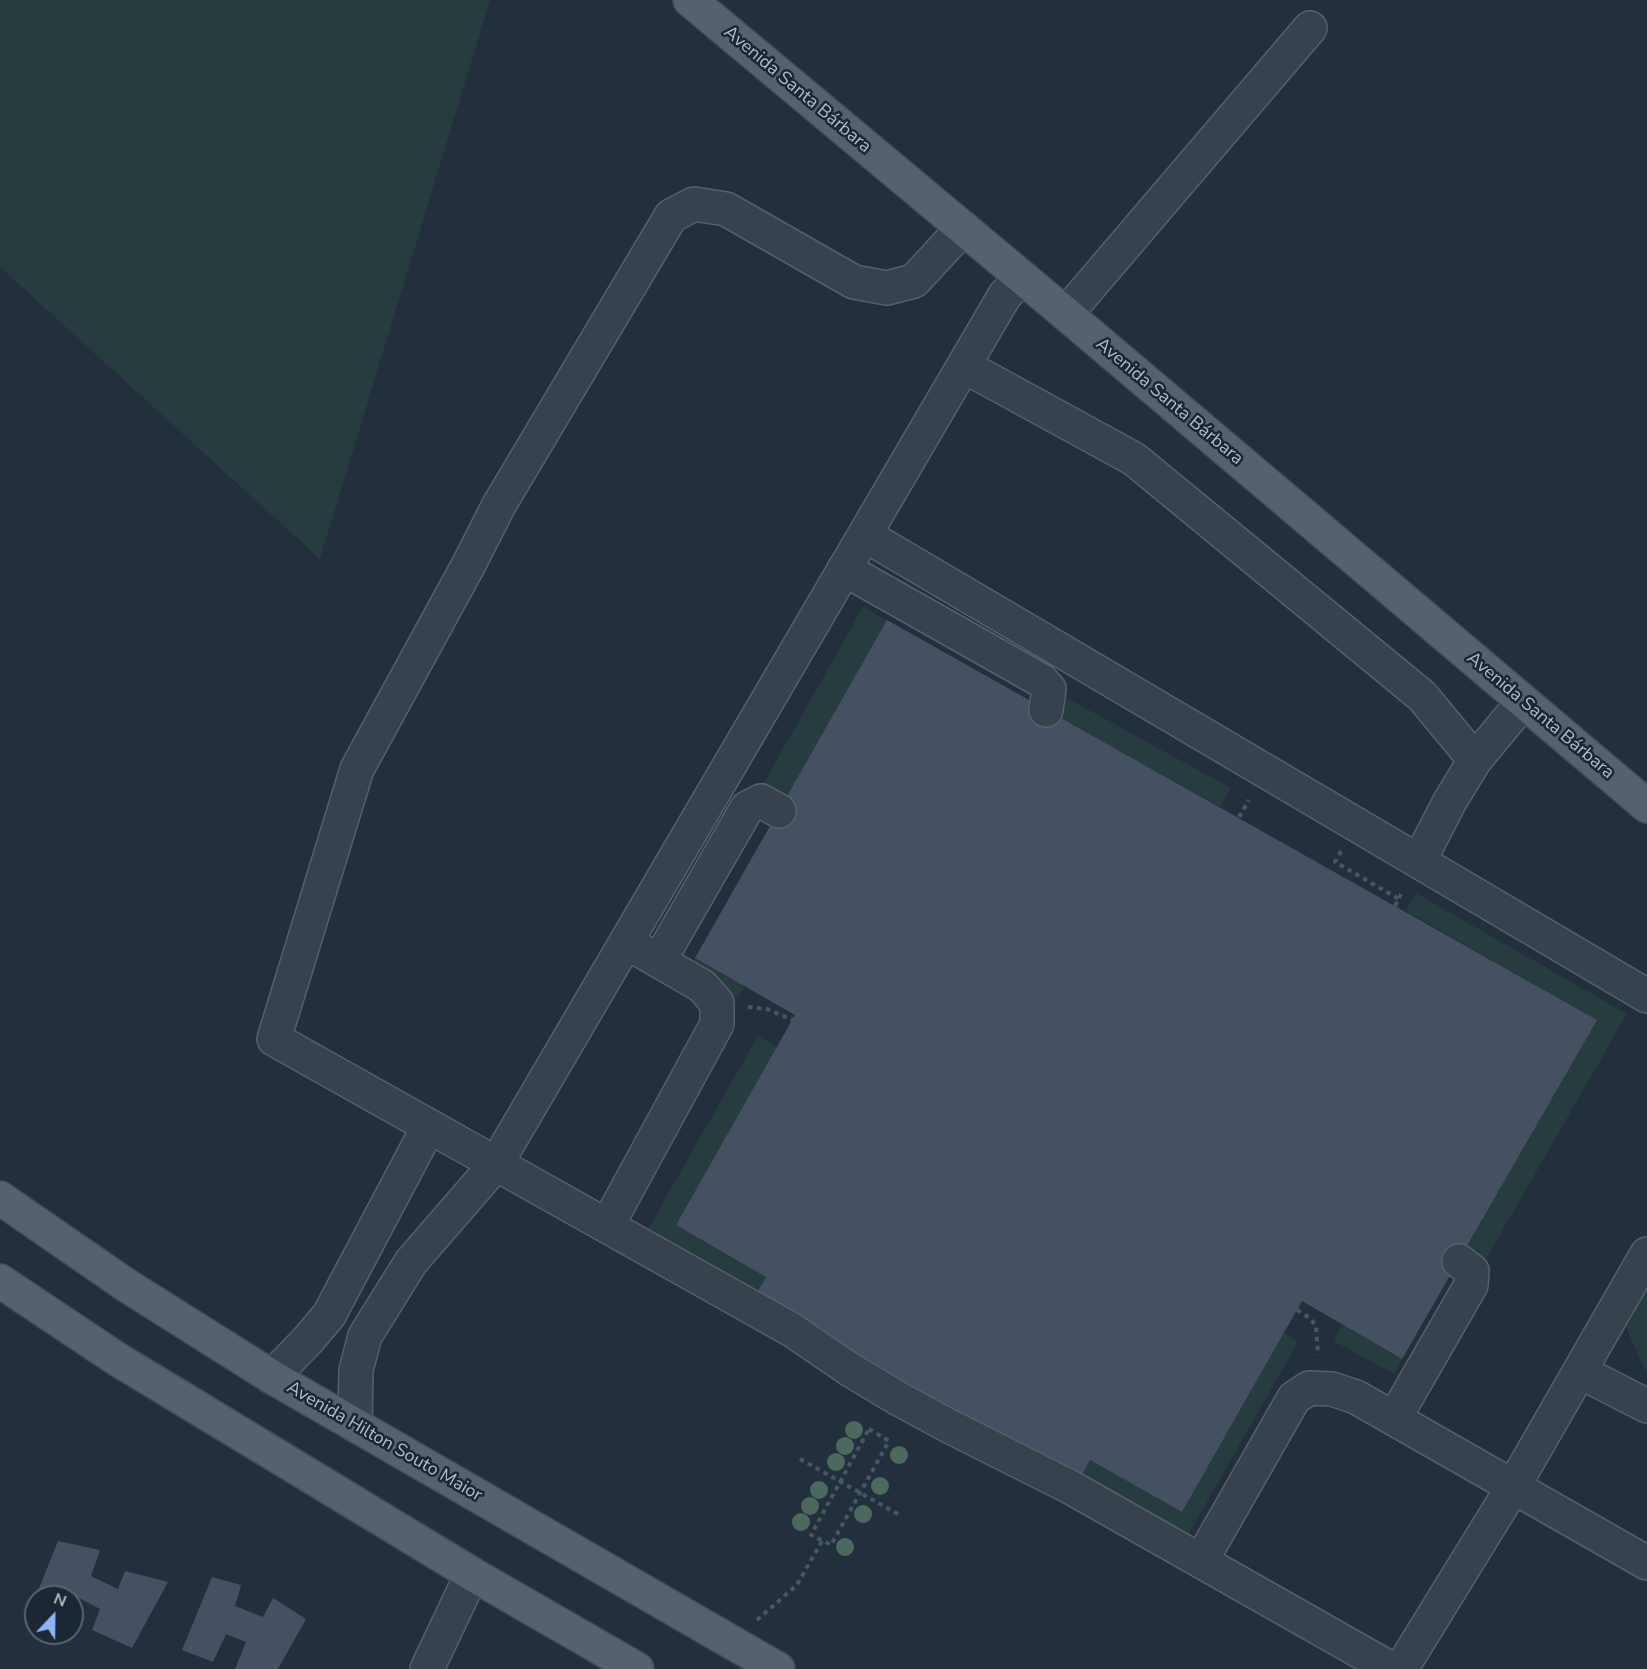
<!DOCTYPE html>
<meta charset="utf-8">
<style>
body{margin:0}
#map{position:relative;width:1647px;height:1669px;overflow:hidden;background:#242f3e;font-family:"Nunito Sans",sans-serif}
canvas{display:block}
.north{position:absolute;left:24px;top:1585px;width:60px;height:60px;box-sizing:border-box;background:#1d2633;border:2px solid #59626f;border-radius:50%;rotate:22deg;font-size:16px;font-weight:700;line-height:24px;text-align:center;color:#b4bcc9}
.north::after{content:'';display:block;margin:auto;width:21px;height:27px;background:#8ab4f8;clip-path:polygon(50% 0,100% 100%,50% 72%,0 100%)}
</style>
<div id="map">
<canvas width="1647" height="1669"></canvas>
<div class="north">N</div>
</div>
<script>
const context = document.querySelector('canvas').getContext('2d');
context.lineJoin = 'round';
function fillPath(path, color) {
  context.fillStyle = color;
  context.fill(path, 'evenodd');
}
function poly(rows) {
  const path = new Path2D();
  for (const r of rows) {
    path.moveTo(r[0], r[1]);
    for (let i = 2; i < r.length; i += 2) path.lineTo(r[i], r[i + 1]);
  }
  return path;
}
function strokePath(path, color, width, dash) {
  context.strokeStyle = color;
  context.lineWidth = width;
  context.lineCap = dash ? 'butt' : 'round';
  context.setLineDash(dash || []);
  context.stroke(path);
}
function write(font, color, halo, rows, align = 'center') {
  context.font = font + ' "Nunito Sans",sans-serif';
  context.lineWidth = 5;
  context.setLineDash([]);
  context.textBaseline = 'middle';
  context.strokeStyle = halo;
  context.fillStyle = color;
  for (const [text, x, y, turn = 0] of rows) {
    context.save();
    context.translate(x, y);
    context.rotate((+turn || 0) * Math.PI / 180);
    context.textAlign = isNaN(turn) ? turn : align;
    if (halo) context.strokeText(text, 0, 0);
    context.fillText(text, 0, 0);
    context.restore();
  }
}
const green = poly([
 [0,0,490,0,320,559,0,267],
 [863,607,887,620,784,801,761,788],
 [1065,697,1231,788,1220,807,1055,715],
 [1416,893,1627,1014,1486,1259,1467,1247,1596,1020,1406,911],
 [695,958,745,987,738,998,688,969],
 [758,1036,777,1047,743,1263,766,1277,758,1291,648,1229],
 [1647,1283,1647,1374,1626,1328],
 [1342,1325,1402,1359,1394,1374,1334,1341],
 [1284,1333,1298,1342,1188,1535,1082,1475,1090,1460,1182,1512]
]);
const building = poly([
 [887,620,1597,1020,1402,1359,1302,1301,1182,1512,1090,1460,1082,1475,1031,1458,811,1337,758,1291,766,1277,676,1225,795,1015,695,958],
 [58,1541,100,1550,91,1576,118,1589,125,1571,168,1582,132,1648,92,1630,100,1609,71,1594,70,1597,36,1597,36,1608,32,1606],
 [212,1577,241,1585,235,1606,263,1617,273,1598,306,1619,278,1669,235,1669,246,1642,226,1634,213,1662,182,1650]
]);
const path = poly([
 [1239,817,1249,800],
 [1341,851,1335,862,1399,899],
 [1395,906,1403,890],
 [748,1007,767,1009,793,1020],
 [1297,1310,1310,1318,1316,1326,1318,1355],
 [869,1429,889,1441,831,1545,811,1535,869,1429],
 [800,1459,898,1514],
 [757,1620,797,1585,822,1541]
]);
const minor = poly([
 [963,228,914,281,887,288,854,282,726,209,694,204,671,216,499,505,469,564,357,769,274,1039,792,1330,849,1369,899,1399,947,1425,1072,1488,1391,1669],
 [1066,314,1310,28],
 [964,366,1134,459,1422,696,1475,760,1450,801,1419,861],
 [865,535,1647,996],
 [844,569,1042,681,1049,689,1046,710],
 [1475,760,1523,702],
 [659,961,747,808,761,801,779,811],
 [607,1226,717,1024,717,1003,702,986,626,942],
 [1581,1372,1647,1406],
 [272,1377,307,1341,329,1315,429,1126],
 [1394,1419,1471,1285,1472,1271,1459,1261],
 [355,1425,356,1370,365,1336,411,1262,496,1164,1005,295,1022,278],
 [1201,1561,1294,1398,1309,1388,1332,1389,1356,1397,1647,1563],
 [427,1669,472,1574],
 [1401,1669,1513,1487,1647,1254]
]);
const major = poly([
 [690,0,1066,314,1647,806],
 [0,1198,126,1285,272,1377,778,1669],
 [0,1281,117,1359,472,1574,637,1669]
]);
const trees = [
 [854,1430],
 [845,1446],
 [899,1455],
 [836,1462],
 [880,1486],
 [819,1490],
 [810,1506],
 [863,1514],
 [801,1522],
 [845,1547]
];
const streetNames = [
 ["Avenida Santa Bárbara",797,90,40],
 ["Avenida Santa Bárbara",1169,402,40],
 ["Avenida Santa Bárbara",1540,716,40],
 ["Avenida Hilton Souto Maior",384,1442,30]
];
fillPath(green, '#263c3f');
fillPath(building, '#455162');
strokePath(minor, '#565f6c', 36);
strokePath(major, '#414a57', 36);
strokePath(path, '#44595c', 4, [4.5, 4.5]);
strokePath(minor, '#38414e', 33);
strokePath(major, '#56606e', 33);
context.fillStyle = '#4b6a5d';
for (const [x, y] of trees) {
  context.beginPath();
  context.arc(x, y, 9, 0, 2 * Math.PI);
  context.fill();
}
write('18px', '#b4bcc9', '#1d2633', streetNames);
</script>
